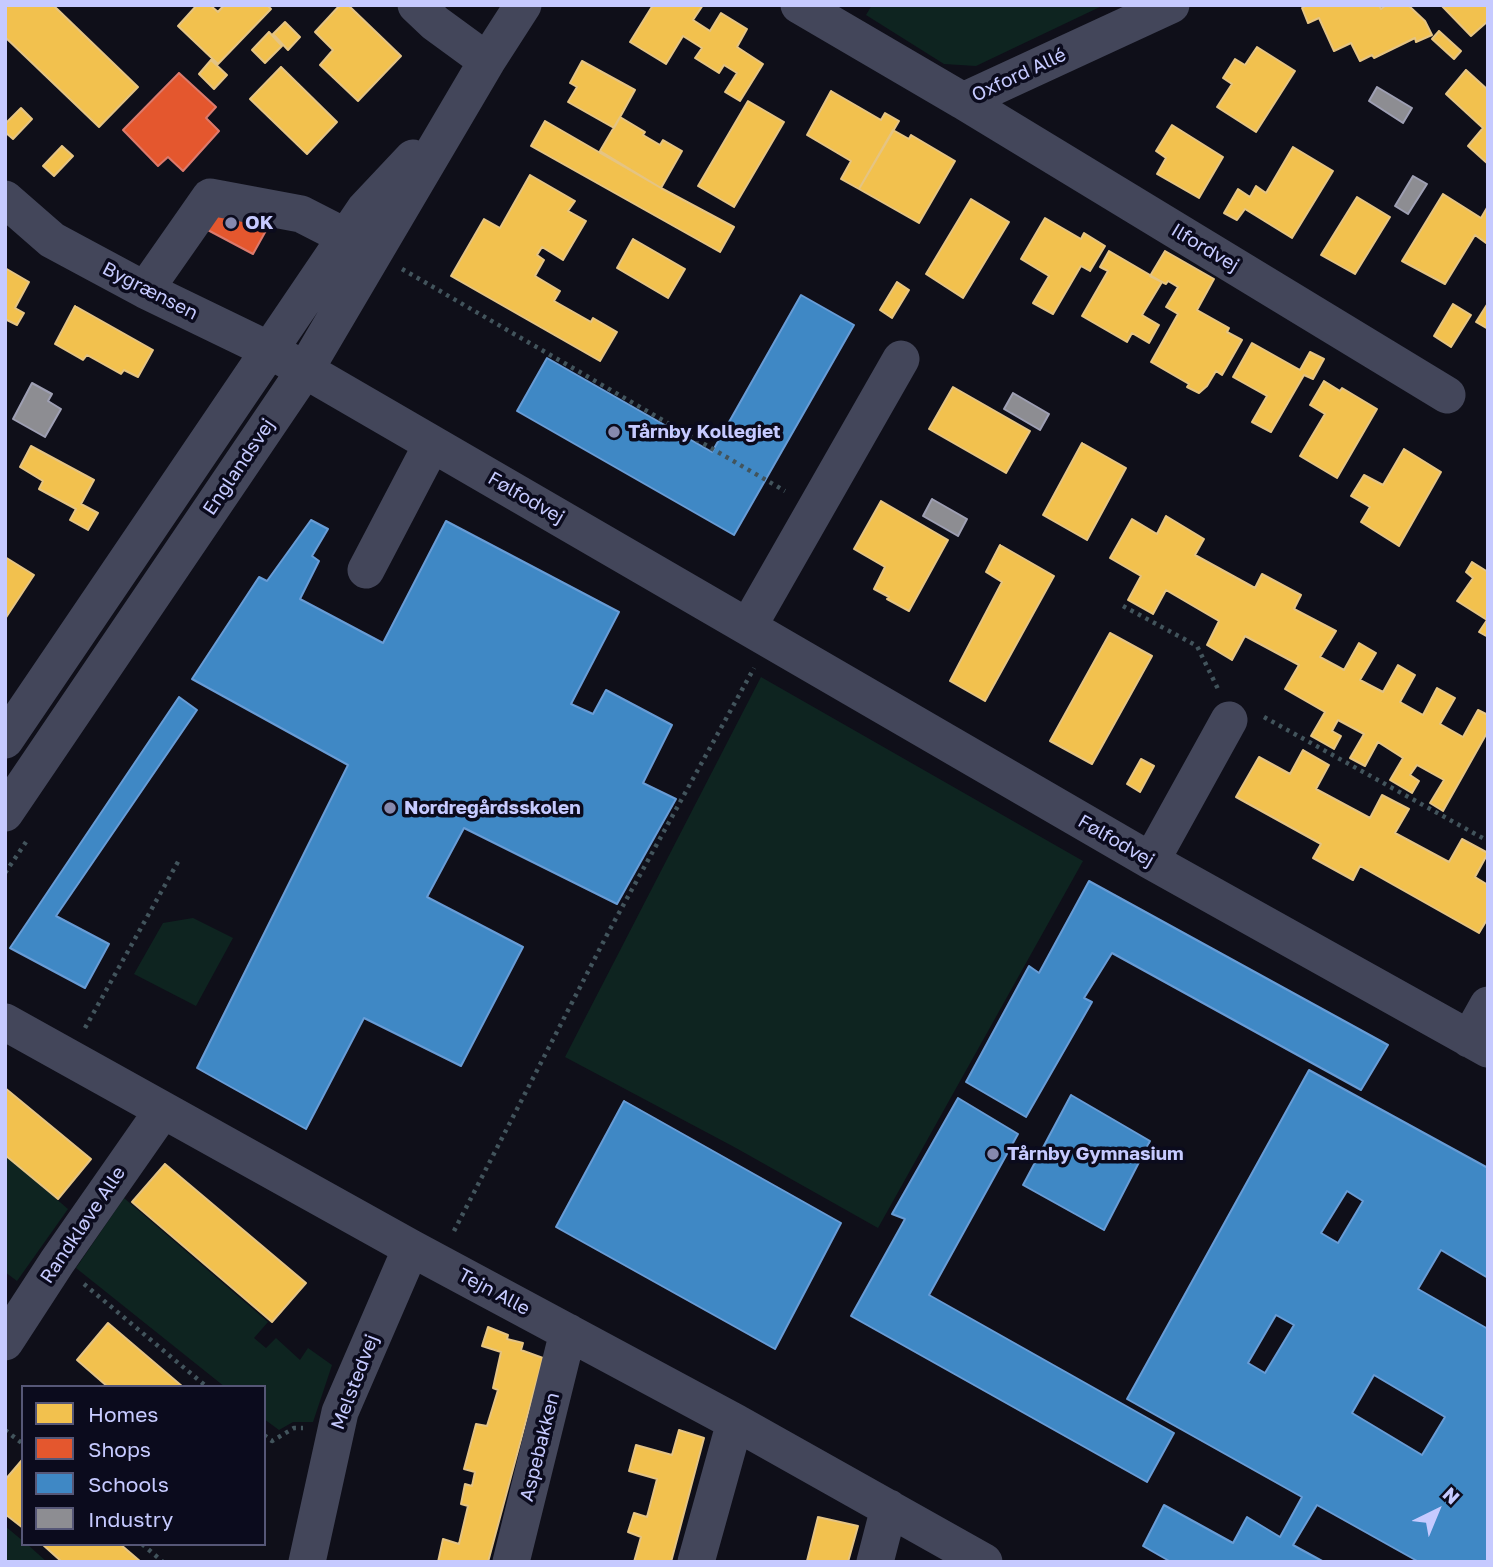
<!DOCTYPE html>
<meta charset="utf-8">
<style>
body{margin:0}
#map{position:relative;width:1493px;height:1567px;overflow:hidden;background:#0f0f19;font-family:"Golos Text",sans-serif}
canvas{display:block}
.frame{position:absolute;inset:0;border:7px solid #c6caff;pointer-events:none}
.legend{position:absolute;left:21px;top:1385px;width:245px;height:161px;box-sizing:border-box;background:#0b0b1d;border:2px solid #565777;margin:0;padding:9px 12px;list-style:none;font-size:21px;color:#c6caff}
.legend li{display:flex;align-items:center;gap:14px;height:35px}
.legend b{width:35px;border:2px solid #565777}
.north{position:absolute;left:1402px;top:1476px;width:70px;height:70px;-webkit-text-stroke:5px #0b0b1d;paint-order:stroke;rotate:43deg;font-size:19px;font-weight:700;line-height:28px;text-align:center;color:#c6caff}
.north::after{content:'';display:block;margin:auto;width:24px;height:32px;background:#c6caff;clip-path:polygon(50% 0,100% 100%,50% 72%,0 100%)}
</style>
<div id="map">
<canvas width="1493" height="1567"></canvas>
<div class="frame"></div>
<ul class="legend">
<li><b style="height:19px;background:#f2c14e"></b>Homes</li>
<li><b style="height:19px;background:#e4572e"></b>Shops</li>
<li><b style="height:19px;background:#3f88c5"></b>Schools</li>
<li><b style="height:19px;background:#8d8d92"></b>Industry</li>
</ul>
<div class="north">N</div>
</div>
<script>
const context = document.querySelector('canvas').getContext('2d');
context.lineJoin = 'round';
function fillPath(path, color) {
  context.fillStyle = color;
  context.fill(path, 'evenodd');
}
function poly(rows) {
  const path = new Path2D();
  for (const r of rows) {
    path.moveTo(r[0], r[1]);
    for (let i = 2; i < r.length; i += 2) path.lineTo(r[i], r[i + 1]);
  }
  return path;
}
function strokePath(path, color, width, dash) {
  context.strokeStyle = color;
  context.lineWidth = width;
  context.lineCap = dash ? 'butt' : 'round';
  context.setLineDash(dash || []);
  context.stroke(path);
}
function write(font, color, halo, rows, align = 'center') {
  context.font = font + ' "Golos Text",sans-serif';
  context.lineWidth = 7;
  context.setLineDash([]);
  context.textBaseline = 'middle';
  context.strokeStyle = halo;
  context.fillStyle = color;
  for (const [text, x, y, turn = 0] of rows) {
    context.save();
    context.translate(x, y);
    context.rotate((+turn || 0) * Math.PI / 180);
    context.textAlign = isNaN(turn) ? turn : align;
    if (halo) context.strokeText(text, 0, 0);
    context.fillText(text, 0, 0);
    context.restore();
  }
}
const green = poly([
 [872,5,1104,5,976,66,944,64,866,15],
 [761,677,1083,861,878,1228,736,1148,565,1057],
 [193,918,233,938,196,1006,134,974,163,923],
 [5,1155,68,1209,17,1281,5,1272],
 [124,1198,268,1322,254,1338,266,1348,276,1338,300,1360,308,1348,332,1365,313,1422,293,1422,279,1430,264,1419,264,1387,225,1387,76,1268],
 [5,1526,23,1541,23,1544,27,1544,47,1562,5,1562]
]);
const homes = poly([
 [5,5,53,5,138,87,99,127,5,37,5,5],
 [197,5,210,5,218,12,224,5,267,5,271,9,218,64,178,26,197,5],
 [340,5,348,5,401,56,358,101,320,65,333,50,315,32,340,5],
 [653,5,703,5,693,20,710,31,721,13,747,29,737,47,763,64,740,101,725,92,737,73,724,65,719,73,695,58,702,48,683,36,666,64,630,42,653,5],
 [1307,5,1379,5,1381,9,1386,5,1408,5,1425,21,1432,35,1416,42,1415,38,1374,58,1372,55,1360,61,1351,43,1334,51,1319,18,1308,23,1302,8,1307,5],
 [1441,5,1488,5,1488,21,1471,36,1441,5],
 [285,22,300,37,288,50,273,34,285,22],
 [1439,31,1461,51,1454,59,1432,39,1439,31],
 [269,32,282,46,265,63,252,50,269,32],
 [1257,47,1295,71,1256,132,1217,107,1232,84,1223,78,1235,59,1245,65,1257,47],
 [211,60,227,75,214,89,199,74,211,60],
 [582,61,635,90,614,128,568,102,577,87,570,83,582,61],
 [281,67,337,122,307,154,250,99,281,67],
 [1466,70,1488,90,1488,164,1468,146,1483,128,1446,94,1466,70],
 [831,91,881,120,885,113,899,121,859,189,841,179,851,161,807,135,831,91],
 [748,101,784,122,734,207,698,186,748,101],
 [21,108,32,119,13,139,5,132,5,124,21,108],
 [620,117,645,132,643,135,660,145,663,140,682,151,661,188,600,151,620,117],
 [545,121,661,188,734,227,720,252,531,146,545,121],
 [1172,125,1223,157,1199,198,1157,174,1166,158,1156,151,1172,125],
 [893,130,909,139,911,135,955,161,919,223,859,189,893,130],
 [62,146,73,156,54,176,43,166,62,146],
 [1293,147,1333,171,1292,238,1245,209,1237,220,1224,213,1238,189,1250,197,1256,186,1266,193,1293,147],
 [530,175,575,201,568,211,586,221,563,260,542,247,537,255,544,260,535,276,560,291,554,301,591,322,593,318,617,332,600,361,451,276,484,219,500,228,530,175],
 [1443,194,1481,218,1488,206,1488,241,1486,243,1475,235,1445,284,1402,261,1443,194],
 [1357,197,1390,217,1355,274,1321,255,1357,197],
 [971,199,1009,222,963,298,926,274,971,199],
 [1045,218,1081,239,1084,233,1105,246,1090,271,1081,266,1053,314,1033,303,1049,276,1021,259,1045,218],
 [633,239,685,269,668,298,617,268,633,239],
 [1109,251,1162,282,1142,315,1159,325,1149,343,1132,333,1127,342,1082,316,1108,271,1100,267,1109,251],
 [1165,251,1214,279,1197,310,1229,328,1227,332,1242,340,1222,375,1216,371,1207,386,1199,393,1187,387,1189,384,1151,362,1178,314,1166,307,1178,287,1168,281,1166,284,1150,276,1165,251],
 [5,268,29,282,15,308,24,313,17,325,5,319,5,268],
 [897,282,909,290,892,318,880,310,897,282],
 [1488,303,1488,329,1476,322,1488,303],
 [1453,304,1471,315,1451,347,1434,336,1453,304],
 [75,306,153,350,138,377,124,370,121,374,87,355,83,360,55,344,75,306],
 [1252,343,1300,370,1310,352,1324,359,1313,379,1304,375,1271,432,1252,422,1267,396,1233,377,1252,343],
 [1324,381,1340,391,1342,388,1377,409,1337,478,1300,456,1325,414,1310,405,1324,381],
 [953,387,1030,431,1006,473,929,429,953,387],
 [1082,443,1126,468,1087,540,1043,515,1082,443],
 [31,446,94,480,81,504,98,513,88,530,70,520,76,509,39,489,43,481,20,467,31,446],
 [1404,449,1441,472,1399,546,1361,522,1370,507,1351,496,1364,475,1383,485,1404,449],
 [881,501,948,540,909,611,887,599,889,597,874,589,885,567,854,549,881,501],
 [1166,516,1204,539,1195,555,1255,588,1262,574,1301,595,1294,609,1336,631,1320,657,1344,670,1359,643,1376,653,1360,680,1383,692,1398,665,1415,675,1400,702,1423,715,1437,688,1455,698,1440,724,1463,737,1478,710,1488,715,1488,731,1443,811,1430,803,1444,780,1417,765,1410,775,1419,781,1412,793,1390,780,1403,758,1378,742,1365,766,1350,758,1364,734,1338,720,1332,731,1341,736,1334,749,1311,736,1325,712,1285,689,1299,665,1245,636,1232,660,1207,645,1219,621,1166,590,1153,614,1128,600,1141,576,1110,558,1132,519,1157,534,1166,516],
 [1000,545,1054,576,985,701,950,681,1002,582,986,572,1000,545],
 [5,557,34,575,5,619,5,557],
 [1472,562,1488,572,1488,637,1479,632,1487,620,1457,601,1473,578,1466,572,1472,562],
 [1110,633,1152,656,1092,764,1050,741,1110,633],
 [1303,750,1329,765,1316,789,1370,818,1382,795,1409,809,1395,833,1449,862,1462,839,1488,853,1475,877,1488,885,1488,918,1479,933,1360,866,1353,880,1313,858,1321,844,1236,797,1259,757,1290,774,1303,750],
 [1141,759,1154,766,1140,792,1127,784,1141,759],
 [5,1088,91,1159,58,1199,5,1155,5,1088],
 [165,1164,306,1283,272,1322,132,1202,165,1164],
 [108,1323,183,1387,108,1387,77,1360,108,1323],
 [488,1327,508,1335,507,1339,523,1343,521,1350,543,1358,488,1562,438,1562,443,1539,459,1544,468,1506,461,1504,465,1484,472,1486,475,1472,464,1469,476,1424,487,1426,498,1390,493,1388,501,1352,482,1346,488,1327],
 [679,1430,704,1438,671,1562,634,1562,641,1537,628,1532,634,1513,647,1517,657,1479,629,1471,636,1445,672,1455,679,1430],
 [22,1460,23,1461,23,1528,5,1514,5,1480,22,1460],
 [818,1517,858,1526,848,1562,807,1561,818,1517],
 [42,1544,120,1544,141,1562,62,1562,42,1544]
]);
const shops = poly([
 [179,73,216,107,206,118,219,131,183,171,168,157,158,166,123,130,179,73],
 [203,191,268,227,253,254,187,219,203,191]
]);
const schools = poly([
 [801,295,854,325,734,535,517,411,547,358,712,452,801,295],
 [311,520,328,529,312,556,319,561,300,599,383,643,446,521,619,612,571,704,593,714,606,690,672,725,643,783,676,799,617,904,464,828,427,897,523,947,461,1066,364,1018,306,1129,197,1068,348,765,192,679,259,577,267,581,311,520],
 [179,697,197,710,56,916,109,944,85,988,10,948,179,697],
 [1089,881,1388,1045,1361,1090,1112,953,1084,998,1092,1002,1026,1117,966,1082,1029,966,1039,973,1089,881],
 [1309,1070,1488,1168,1488,1278,1441,1250,1418,1289,1488,1329,1488,1562,1419,1562,1317,1505,1293,1545,1324,1562,1171,1562,1143,1546,1164,1505,1233,1543,1247,1517,1280,1537,1302,1497,1127,1399,1309,1070],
 [1347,1191,1363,1201,1338,1243,1321,1233,1347,1191],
 [1276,1315,1294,1325,1265,1373,1248,1363,1276,1315],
 [1374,1375,1445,1417,1422,1455,1352,1413,1374,1375],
 [1071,1095,1150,1141,1104,1230,1023,1185,1071,1095],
 [958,1098,1018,1134,929,1295,1174,1433,1147,1482,851,1316,905,1219,892,1214,958,1098],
 [624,1101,841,1223,775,1349,556,1227,624,1101]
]);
const industry = poly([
 [1377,87,1412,108,1403,123,1369,101,1377,87],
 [1413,176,1427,184,1408,214,1395,206,1413,176],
 [32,383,52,394,48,401,61,409,45,437,13,419,32,383],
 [1013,393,1049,414,1040,430,1004,409,1013,393],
 [932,499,967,519,958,536,923,516,932,499]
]);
const path = poly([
 [402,269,785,491],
 [1123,606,1197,646,1218,689],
 [1264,717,1488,841],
 [5,873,26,842],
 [85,1028,179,860],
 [454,1231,609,931,754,668],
 [84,1284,207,1387],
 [5,1430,23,1444],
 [264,1435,272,1441,294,1428,303,1428],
 [142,1544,163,1562]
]);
const minor = poly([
 [416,5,435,23,487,61],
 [799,5,963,101,1171,5],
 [963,101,1447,395],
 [5,199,52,240,145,290,269,350,305,370,1151,861,1488,1049],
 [145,290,210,197,301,214,346,237],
 [366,570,432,444],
 [748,627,901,359],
 [5,740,365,209,413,158],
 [5,813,305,370,487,61,523,5],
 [1151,861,1229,720],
 [5,1022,411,1248,735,1422,984,1562],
 [1469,1039,1488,1005],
 [5,1342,57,1262,163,1110],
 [307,1562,340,1412,411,1248],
 [511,1562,568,1332],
 [696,1562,735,1422],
 [875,1562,889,1508]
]);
const markers = [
 [231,223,7,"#8689ae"],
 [614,432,7,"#8689ae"],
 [390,808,7,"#8689ae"],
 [993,1154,7,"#8689ae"]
];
const streetNames = [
 ["Oxford Allé",1019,75,-25],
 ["Ilfordvej",1205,248,31],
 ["Bygrænsen",150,291,27],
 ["Englandsvej",239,467,-56],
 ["Følfodvej",526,498,30],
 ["Følfodvej",1116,841,30],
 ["Randkløve Alle",83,1225,-56],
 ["Tejn Alle",494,1292,28],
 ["Melstedvej",355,1382,-69],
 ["Aspebakken",540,1447,-76]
];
const poiNames = [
 ["OK",245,223],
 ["Tårnby Kollegiet",628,432],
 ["Nordregårdsskolen",404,808],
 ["Tårnby Gymnasium",1007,1154]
];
fillPath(green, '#0e2420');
fillPath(homes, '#f2c14e');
strokePath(homes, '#e5c483', 2);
fillPath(shops, '#e4572e');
strokePath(shops, '#db7a6d', 2);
fillPath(schools, '#3f88c5');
strokePath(schools, '#689cd6', 2);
fillPath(industry, '#8d8d92');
strokePath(industry, '#9e9fb3', 2);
strokePath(path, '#42545c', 4.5, [3.5, 5]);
strokePath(minor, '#43465a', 37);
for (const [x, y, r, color] of markers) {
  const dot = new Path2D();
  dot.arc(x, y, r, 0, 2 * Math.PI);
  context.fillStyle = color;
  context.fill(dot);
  strokePath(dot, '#0b0b1d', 2.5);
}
write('19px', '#c6caff', '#0b0b1d', streetNames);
write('bold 19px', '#c6caff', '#0b0b1d', poiNames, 'left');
</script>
